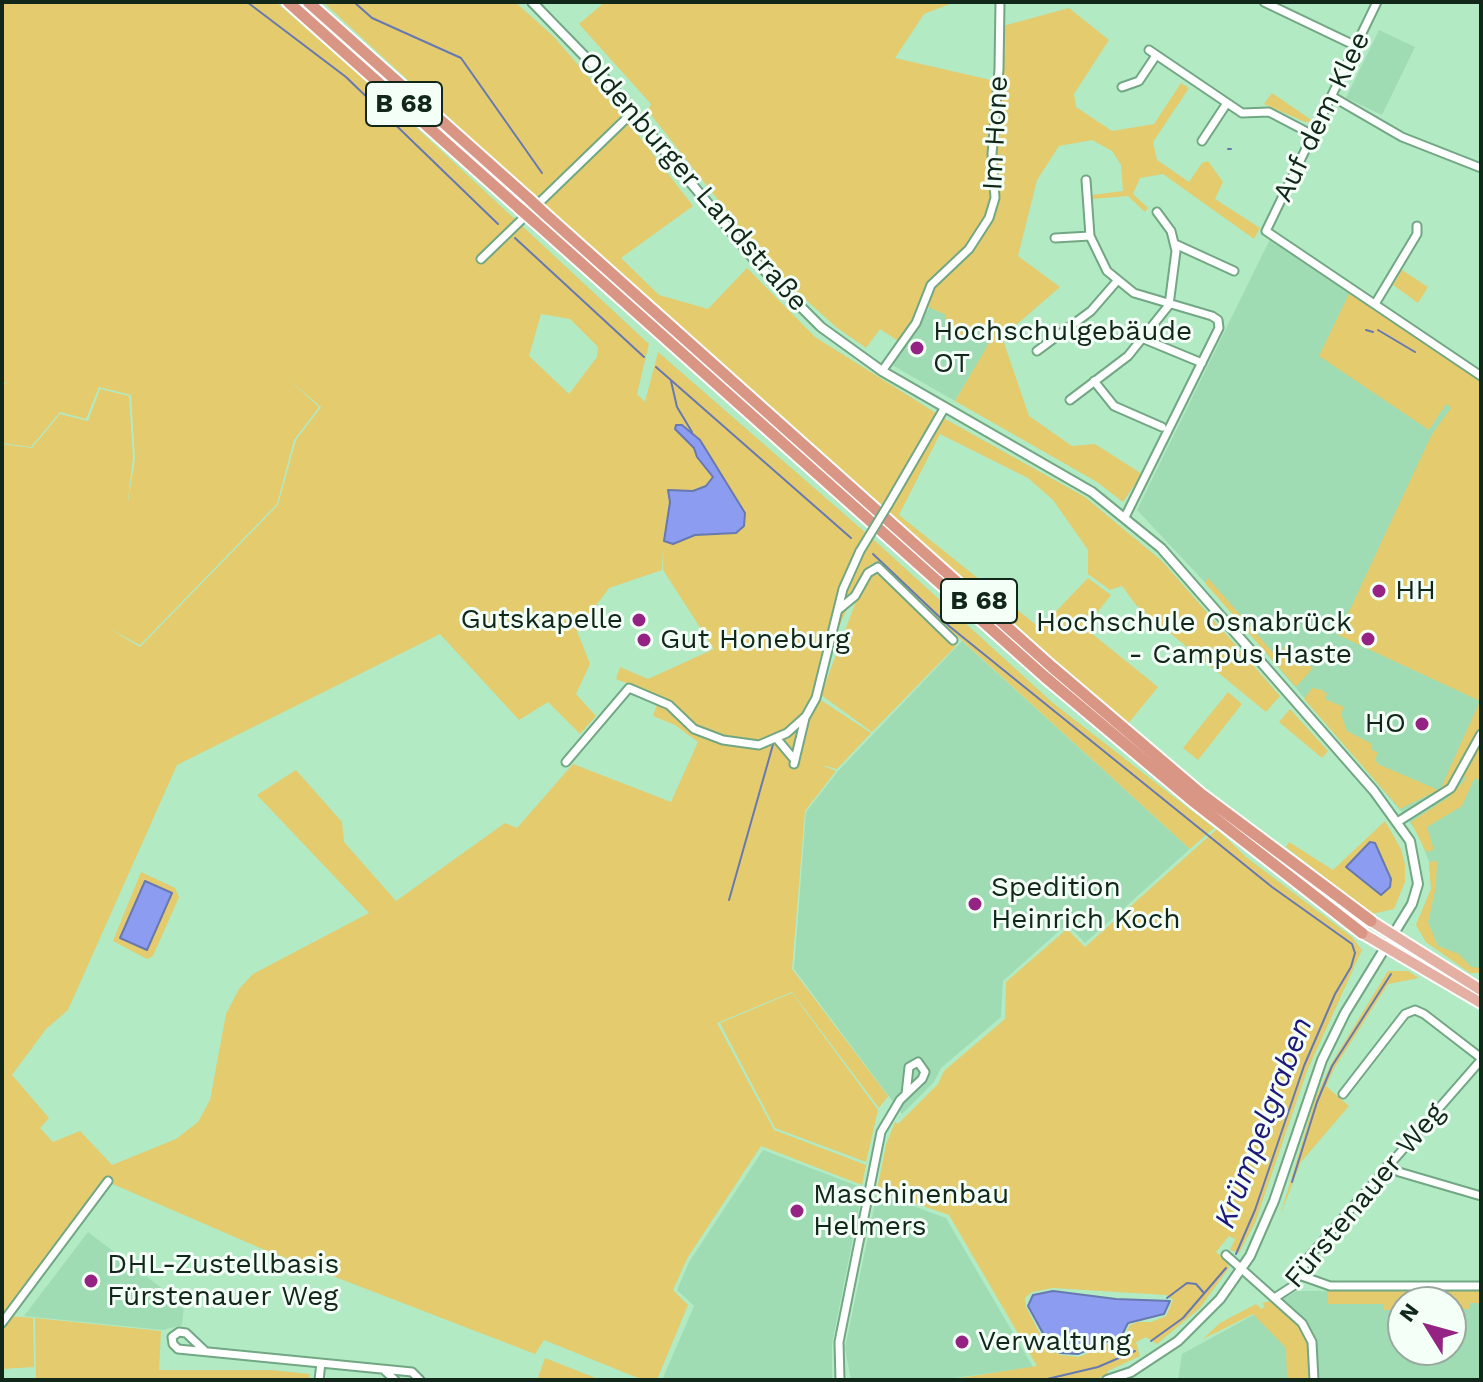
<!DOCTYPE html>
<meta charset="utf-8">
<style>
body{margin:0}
#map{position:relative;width:1483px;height:1382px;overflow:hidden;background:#b2eac4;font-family:"Work Sans",sans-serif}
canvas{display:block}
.frame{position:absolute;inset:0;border:4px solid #112719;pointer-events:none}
.north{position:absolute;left:1387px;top:1286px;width:80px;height:80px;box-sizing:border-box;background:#f4fff7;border:2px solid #99a99e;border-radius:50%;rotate:307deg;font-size:22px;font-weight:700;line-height:32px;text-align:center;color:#112719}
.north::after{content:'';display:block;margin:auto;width:28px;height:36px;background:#942383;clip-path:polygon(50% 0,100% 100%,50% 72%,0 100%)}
</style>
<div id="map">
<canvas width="1483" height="1382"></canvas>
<div class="frame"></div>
<div class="north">N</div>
</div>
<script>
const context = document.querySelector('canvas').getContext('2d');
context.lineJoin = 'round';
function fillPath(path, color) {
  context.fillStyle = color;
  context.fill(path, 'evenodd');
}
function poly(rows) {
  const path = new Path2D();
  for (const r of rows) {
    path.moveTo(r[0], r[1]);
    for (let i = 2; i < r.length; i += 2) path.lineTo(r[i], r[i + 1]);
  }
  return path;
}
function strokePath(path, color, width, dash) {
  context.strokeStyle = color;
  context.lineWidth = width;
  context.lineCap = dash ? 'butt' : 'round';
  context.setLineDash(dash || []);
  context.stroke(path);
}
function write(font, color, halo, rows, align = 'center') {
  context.font = font + ' "Work Sans",sans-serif';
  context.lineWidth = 6;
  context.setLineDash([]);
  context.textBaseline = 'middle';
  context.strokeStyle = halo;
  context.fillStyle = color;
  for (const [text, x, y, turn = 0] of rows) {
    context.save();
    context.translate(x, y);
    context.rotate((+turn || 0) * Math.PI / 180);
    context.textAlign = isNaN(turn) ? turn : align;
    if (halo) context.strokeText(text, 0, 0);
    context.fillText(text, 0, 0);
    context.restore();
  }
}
const built = poly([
 [1379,30,1415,47,1382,115,1346,98],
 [1270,239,1481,380,1481,973,1470,973,1426,942,1416,925,1431,889,1429,862,1419,835,1405,816,1213,591,1137,510],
 [930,306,996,333,955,401,892,365],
 [962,641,1190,849,1085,943,1067,924,1003,981,1001,1017,941,1068,934,1082,902,1114,794,969,806,812,838,771],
 [763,1150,863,1188,832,1344,832,1380,662,1380,694,1306,677,1290,689,1262],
 [877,1193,946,1218,1033,1367,941,1380,851,1380,845,1348],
 [88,1232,184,1305,182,1325,163,1330,24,1316],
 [1481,1290,1481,1380,1178,1380,1182,1354,1297,1291],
 [1403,1302,1451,1302,1451,1350,1403,1350]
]);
const green = poly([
 [2,2,276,2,375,89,649,344,637,394,645,402,658,352,874,540,1053,703,1214,828,1190,849,955,634,947,633,886,572,873,563,866,569,825,656,816,697,871,733,837,769,821,765,836,771,805,811,792,969,888,1096,879,1108,792,992,717,1023,774,1130,866,1165,862,1185,761,1146,688,1257,673,1290,688,1305,657,1380,643,1380,544,1340,535,1354,260,1248,108,1182,8,1316,33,1318,34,1367,2,1369,2,444,32,448,60,414,88,421,100,389,129,396,133,458,127,508,135,459,131,395,99,387,86,419,60,412,31,447,2,443,2,385,7,383,2,383],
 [541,314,570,319,598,347,597,357,569,394,529,356],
 [287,378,321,407,296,440,278,505,140,647,108,628,140,645,277,504,294,440,319,407],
 [662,548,663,570,714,649,648,679,620,667,616,679,660,696,653,716,675,725,698,742,671,802,573,764,517,828,505,823,396,901,344,842,342,822,296,770,257,795,369,913,253,974,239,989,226,1014,210,1100,198,1122,176,1139,112,1165,80,1131,53,1142,40,1128,49,1118,12,1075,46,1029,68,1010,177,765,440,634,519,720,548,702,580,734,596,716,576,694,590,664,577,631,609,588,662,570],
 [323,2,515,2,553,36,622,115,537,199],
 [605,2,955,2,924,14,895,58,995,81,992,109,998,111,1003,26,1069,8,1109,40,1074,94,1076,107,1112,131,1154,124,1181,83,1189,88,1153,142,1157,160,1189,182,1202,163,1208,161,1223,182,1215,199,1260,228,1254,239,1163,174,1140,178,1133,194,1148,208,1145,212,1128,196,1092,199,1092,195,1123,191,1121,165,1112,151,1092,140,1059,146,1037,180,1018,256,1060,287,1008,332,1004,343,1029,416,1072,446,1095,444,1142,474,1123,502,1097,482,955,401,995,333,976,324,961,338,951,334,945,329,946,315,920,303,914,319,898,341,880,329,866,348,836,327,795,290,748,238,648,111,651,104,579,24],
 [1272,93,1313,121,1305,122,1264,104],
 [629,123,693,206,621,258,659,295,708,309,747,268,815,337,947,420,1085,497,1162,561,1280,696,1266,712,1136,605,1122,586,1110,590,1088,574,1088,550,1053,500,1028,478,940,434,899,515,1040,628,1088,578,1111,595,1085,628,1158,687,1127,725,878,509,880,505,544,205],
 [1402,270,1428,287,1418,303,1393,285],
 [1350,292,1481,380,1481,780,1474,779,1462,806,1427,827,1434,850,1426,852,1411,822,1449,797,1464,781,1466,777,1455,774,1446,787,1441,788,1480,701,1338,635,1432,434,1451,408,1446,404,1429,430,1319,356],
 [880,574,956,646,872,732,821,695,855,604,873,575],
 [1208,578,1277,657,1286,645,1313,659,1309,665,1313,668,1296,687,1205,583],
 [1312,688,1322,690,1327,694,1325,699,1344,707,1341,714,1347,731,1372,744,1371,749,1378,753,1375,759,1378,764,1438,790,1400,809,1304,699],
 [1228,692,1242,704,1198,760,1183,748],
 [1290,709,1328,751,1322,758,1279,722],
 [1385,821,1401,849,1405,864,1405,882,1394,909,1372,914,1286,847,1289,842,1333,870],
 [1217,829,1246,857,1352,937,1362,950,1307,1071,1255,1223,1239,1253,1230,1250,1235,1239,1229,1236,1216,1252,1228,1261,1229,1268,1199,1309,1157,1344,1146,1337,1136,1342,1140,1356,1108,1371,1108,1375,1091,1380,947,1380,1037,1366,949,1215,877,1190,886,1145,895,1122,898,1124,938,1084,944,1071,1005,1019,1006,982,1067,929,1085,947],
 [1053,1288,1166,1295,1173,1300,1166,1316,1151,1322,1138,1322,1130,1325,1124,1337,1079,1357,1060,1355,1047,1347,1026,1307,1025,1298,1032,1292],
 [1437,861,1436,887,1428,922,1438,946,1459,954,1471,967,1481,968,1481,973,1470,973,1426,942,1416,925,1431,889,1429,862],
 [141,872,175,888,179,897,153,956,147,959,113,941],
 [1388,971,1408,971,1419,978,1388,984,1335,1067,1326,1086,1349,1106,1301,1162,1280,1216,1315,1099,1331,1064],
 [792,993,878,1110,866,1162,775,1128,720,1023],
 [1481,1290,1481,1303,1470,1303,1469,1309,1454,1309,1451,1302,1403,1302,1399,1310,1384,1310,1383,1304,1328,1304,1328,1291],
 [1270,1301,1280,1306,1302,1331,1310,1351,1310,1380,1287,1380,1286,1348,1253,1314,1203,1339,1220,1323,1256,1304,1261,1309,1265,1307,1262,1303],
 [35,1318,161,1331,159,1370,271,1370,310,1374,309,1380,36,1380],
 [545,1358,601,1380,537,1380]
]);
const water = poly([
 [676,425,682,425,700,440,745,513,744,526,736,533,695,535,673,544,664,541,670,502,668,490,693,491,706,486,713,477,697,457,694,448,675,429,676,425],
 [1370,842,1375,843,1391,879,1390,887,1381,895,1346,867,1370,842],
 [145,881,172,893,147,950,120,938,145,881],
 [1053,1291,1116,1299,1170,1301,1164,1314,1128,1323,1122,1335,1078,1354,1060,1353,1050,1346,1028,1306,1033,1295,1053,1291]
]);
const stream = poly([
 [247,2,346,77,498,224],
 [354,2,372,18,461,58,542,173],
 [1228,149,1231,149],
 [515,238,644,357],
 [1366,330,1373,332],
 [1378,330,1415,352],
 [656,367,851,538],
 [671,381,677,407,692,432],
 [873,554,949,626,1272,887,1352,944,1355,953,1351,967,1335,994,1304,1066,1255,1210,1236,1254],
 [729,900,774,741],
 [1292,1182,1317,1102,1332,1066,1391,974],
 [1167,1298,1187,1283,1196,1284,1204,1293],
 [1151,1341,1183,1318,1226,1268],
 [1043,1380,1098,1367,1135,1351]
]);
const minor = poly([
 [1264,2,1356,46],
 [1377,2,1266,231,1481,376],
 [1149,50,1242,113,1269,112,1313,135],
 [1122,87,1139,81,1155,57],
 [1333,97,1402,137,1481,168],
 [1202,141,1227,103],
 [1086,180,1090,236,1107,271,1134,293,1212,316,1218,320,1219,328,1125,517],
 [1055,238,1090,236],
 [1175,244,1234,271],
 [481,259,633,112],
 [1375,304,1417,234,1417,226],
 [1144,339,1202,363],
 [1037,351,1091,311,1117,281],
 [882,371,916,323,931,285,969,249,989,218,995,198,992,154,999,69,1000,2],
 [1094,381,1114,406,1162,427],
 [1070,400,1128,356,1169,305,1176,251,1171,231,1157,212],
 [888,505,945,407],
 [838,610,855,596,868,573,878,567,953,640],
 [777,739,793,758],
 [566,762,629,688,669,705,694,729,723,740,759,745,787,733,806,716,816,698,843,589,860,551],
 [794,764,805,718],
 [1399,821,1451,788,1481,734],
 [1343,1094,1405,1014,1415,1010,1424,1014,1481,1058],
 [1388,1164,1399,1172,1481,1196],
 [1226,1255,1302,1323,1312,1342,1314,1380],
 [1299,1275,1330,1286,1481,1286],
 [1276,1297,1293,1286,1308,1258,1481,1060],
 [2,1323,108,1181],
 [205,1351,186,1333,179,1332,172,1337,173,1344,178,1349,412,1372,420,1380],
 [385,1371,395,1380],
 [319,1380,321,1363],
 [840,1380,839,1342,881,1132,900,1100,922,1079,925,1072,918,1062,909,1067,906,1094]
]);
const tertiary = poly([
 [532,2,597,69,757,263,821,327,882,371,1092,492,1161,548,1374,791,1410,841,1418,884,1412,904,1345,1013,1322,1060,1274,1201,1250,1256,1220,1299,1178,1341,1131,1372,1107,1380]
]);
const primary = poly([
 [1371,921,1481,990],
 [1362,933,1481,1003]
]);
const trunk = poly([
 [288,2,519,208],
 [308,2,529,199],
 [544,213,1052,667,1201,794,1371,921],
 [535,222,1045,677,1194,802,1362,933]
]);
const minorBridge = poly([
 [860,551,888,505]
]);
const trunkBridge = poly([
 [529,199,544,213],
 [519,208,535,222]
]);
const markers = [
 [917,348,8,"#942383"],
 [1379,591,8,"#942383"],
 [639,620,8,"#942383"],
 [1368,639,8,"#942383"],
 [644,640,8,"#942383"],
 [1422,724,8,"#942383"],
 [975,904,8,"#942383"],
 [797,1211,8,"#942383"],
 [91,1281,8,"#942383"],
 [962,1342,8,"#942383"]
];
const shields = [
 [404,104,76],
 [979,601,76]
];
const shieldNames = [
 ["B 68",404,104],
 ["B 68",979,601]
];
const streetNames = [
 ["Auf dem Klee",1322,117,-64],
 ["Im Hone",996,133,-87],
 ["Oldenburger Landstraße",693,182,49],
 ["Fürstenauer Weg",1365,1196,-50]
];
const poiNames = [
 ["Hochschulgebäude",933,332],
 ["OT",933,364],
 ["HH",1395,591],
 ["Gutskapelle",623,620,"right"],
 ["Hochschule Osnabrück",1352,623,"right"],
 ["- Campus Haste",1352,655,"right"],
 ["Gut Honeburg",660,640],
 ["HO",1406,724,"right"],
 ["Spedition",991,888],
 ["Heinrich Koch",991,920],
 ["Maschinenbau",813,1195],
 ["Helmers",813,1227],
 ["DHL-Zustellbasis",107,1265],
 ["Fürstenauer Weg",107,1297],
 ["Verwaltung",978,1342]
];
const waterNames = [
 ["Krümpelgraben",1264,1123,-69]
];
fillPath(built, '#9fdcb4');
fillPath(green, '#e3cb6e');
fillPath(water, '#8c9cf1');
strokePath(water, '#6779b0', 2);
strokePath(stream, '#6779b0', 2);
strokePath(minor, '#72a784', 11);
strokePath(tertiary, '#72a784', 12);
strokePath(primary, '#fff', 14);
strokePath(trunk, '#fff', 15);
strokePath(minor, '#fff', 7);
strokePath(tertiary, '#fff', 8);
strokePath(primary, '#e3b0a3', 10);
strokePath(trunk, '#da9684', 11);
strokePath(minorBridge, '#72a784', 11, []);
strokePath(trunkBridge, '#fff', 15, []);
strokePath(minorBridge, '#fff', 7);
strokePath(trunkBridge, '#da9684', 11);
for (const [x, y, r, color] of markers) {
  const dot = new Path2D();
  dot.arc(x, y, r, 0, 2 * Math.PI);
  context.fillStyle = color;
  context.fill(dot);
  strokePath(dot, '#f4fff7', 3);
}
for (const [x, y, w] of shields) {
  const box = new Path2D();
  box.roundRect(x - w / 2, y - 22, w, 44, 6);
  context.fillStyle = '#f4fff7';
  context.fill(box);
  strokePath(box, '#112719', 2);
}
write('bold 26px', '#112719', null, shieldNames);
write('28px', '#112719', '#f4fff7', streetNames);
write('28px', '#112719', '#f4fff7', poiNames, 'left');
write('italic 30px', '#1f187a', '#f4fff7', waterNames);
</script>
